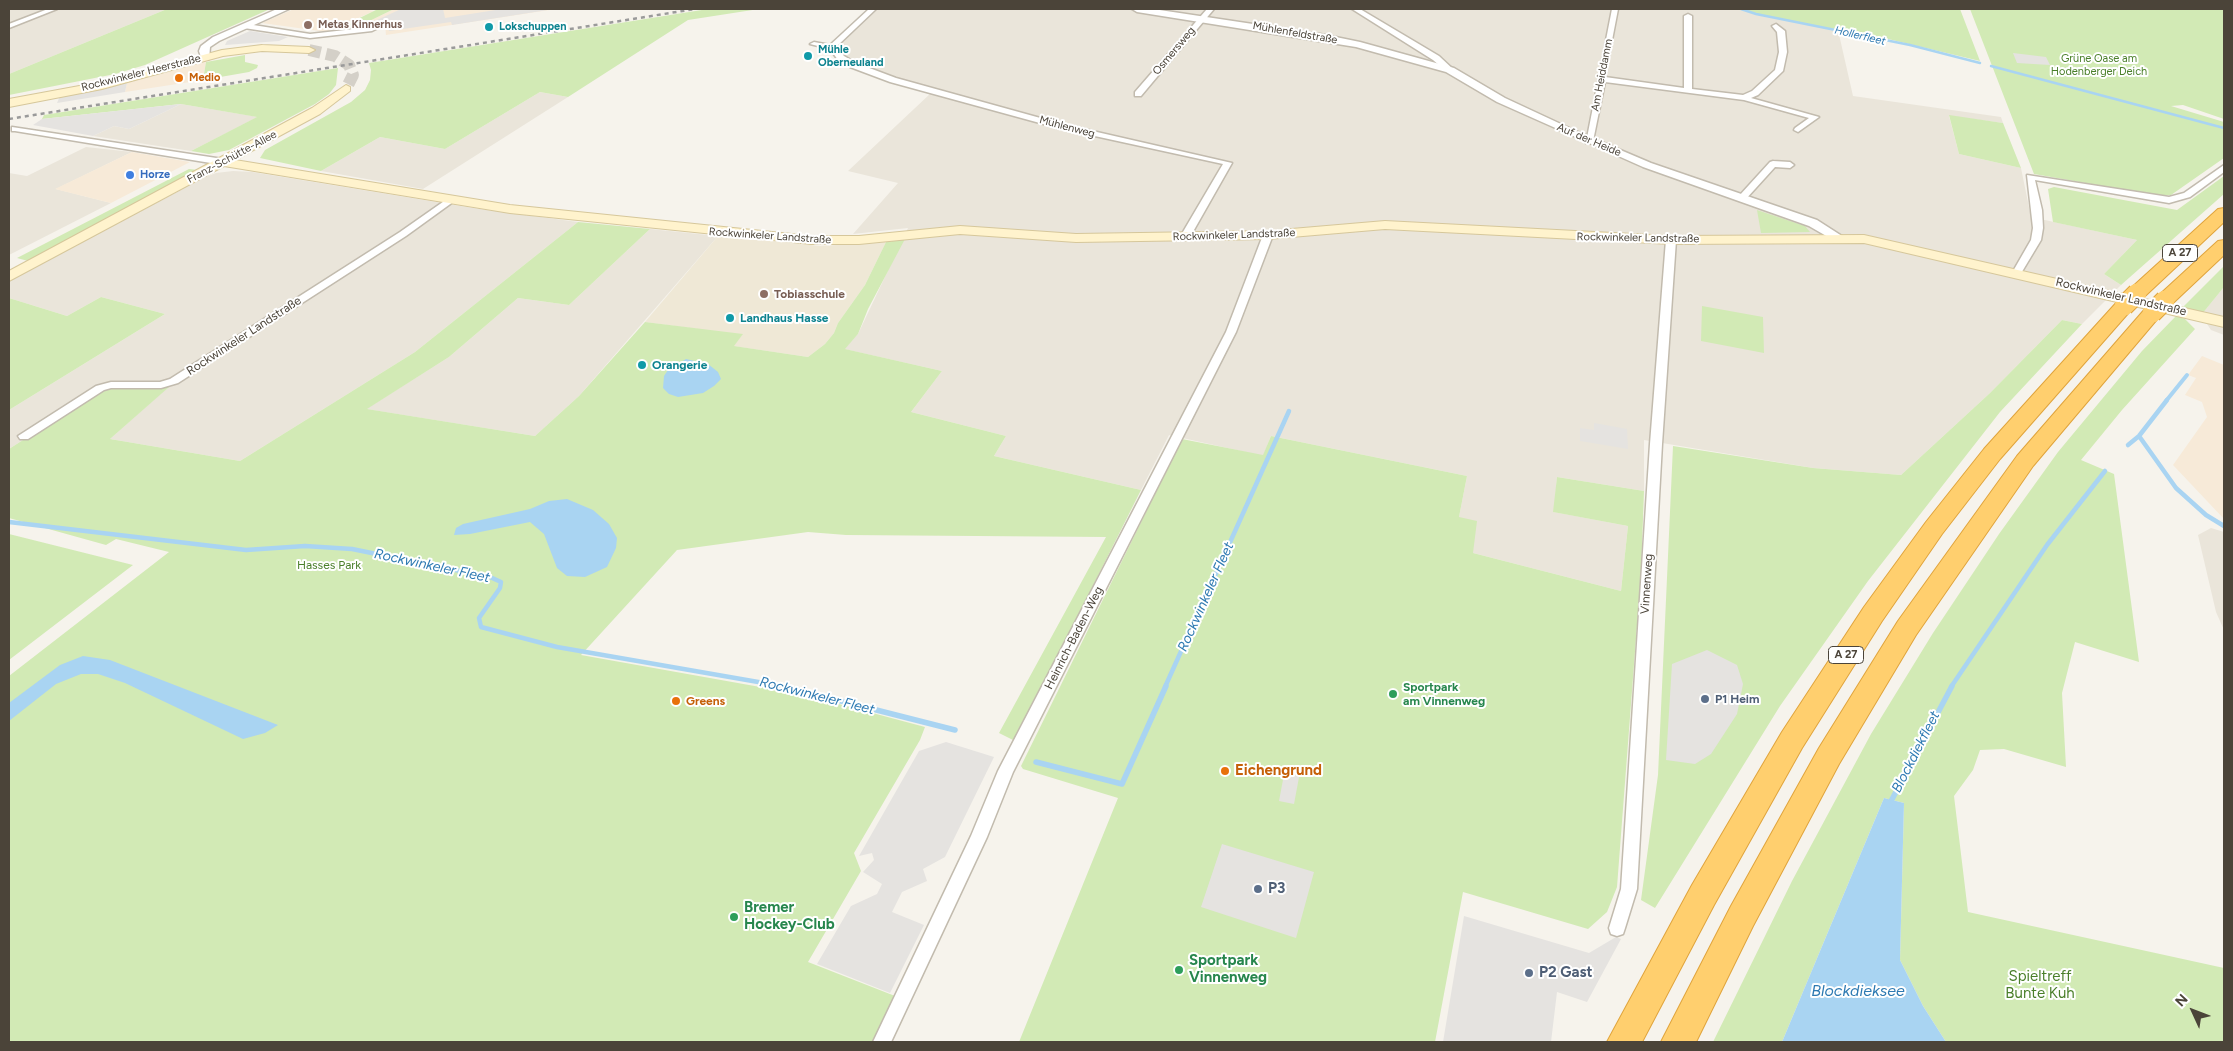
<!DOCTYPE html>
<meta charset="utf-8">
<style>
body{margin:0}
#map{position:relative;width:2233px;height:1051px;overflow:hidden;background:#f6f3ec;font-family:Figtree,sans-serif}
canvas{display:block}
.frame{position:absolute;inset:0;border:10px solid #4b4439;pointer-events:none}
.north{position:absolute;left:2168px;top:986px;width:50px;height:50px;-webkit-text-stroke:4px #fff;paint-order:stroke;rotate:313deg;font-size:14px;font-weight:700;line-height:20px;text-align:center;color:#4b4439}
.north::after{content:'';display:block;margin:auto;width:18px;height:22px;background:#4b4439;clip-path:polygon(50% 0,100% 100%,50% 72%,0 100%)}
</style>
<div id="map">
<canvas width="2233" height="1051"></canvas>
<div class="frame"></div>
<div class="north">N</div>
</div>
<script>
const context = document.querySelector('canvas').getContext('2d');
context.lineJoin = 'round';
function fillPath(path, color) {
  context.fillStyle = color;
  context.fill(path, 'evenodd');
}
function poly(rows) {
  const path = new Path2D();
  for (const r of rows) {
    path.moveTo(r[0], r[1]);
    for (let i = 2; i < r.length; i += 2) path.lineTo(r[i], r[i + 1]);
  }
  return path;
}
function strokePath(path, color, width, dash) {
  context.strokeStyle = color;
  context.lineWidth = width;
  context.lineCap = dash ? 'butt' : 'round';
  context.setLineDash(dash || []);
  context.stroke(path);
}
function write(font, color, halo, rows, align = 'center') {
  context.font = font + ' Figtree,sans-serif';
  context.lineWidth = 4;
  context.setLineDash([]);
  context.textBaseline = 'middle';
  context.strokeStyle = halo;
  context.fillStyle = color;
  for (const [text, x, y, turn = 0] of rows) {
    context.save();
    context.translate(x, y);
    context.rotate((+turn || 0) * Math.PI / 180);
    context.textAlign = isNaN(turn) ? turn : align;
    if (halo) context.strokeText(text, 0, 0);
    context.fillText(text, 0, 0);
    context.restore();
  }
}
const residential = poly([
 [9,9,167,9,9,74],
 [876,9,1740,9,1753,14,1838,30,1853,96,2001,117,2003,123,1949,116,1959,154,2021,168,2031,217,2137,240,2104,274,2121,285,2082,324,2062,320,1990,393,1901,475,1813,468,1644,440,1644,491,1557,477,1554,512,1628,526,1621,591,1473,553,1459,517,1467,476,1271,436,1263,456,1169,435,1141,490,994,456,1006,436,911,412,942,371,844,349,858,334,908,228,853,234,898,183,848,171,931,93,879,79,836,60,836,45],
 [540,92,568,97,423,189,321,171,380,137,445,149],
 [181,104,258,117,191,151,93,136,114,126,129,129],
 [86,147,132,152,56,189,111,203,9,255,9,173,27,176],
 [233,171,252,172,473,208,578,222,415,352,240,461,110,439,168,387,115,387,40,429,9,449,9,410,165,314,101,297,67,316,9,298,9,280,206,177,216,173],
 [650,229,718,236,579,396,535,436,366,409,449,357,518,298,569,305],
 [2224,287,2224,335,2211,330,2201,315],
 [2211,528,2224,532,2224,630,2216,612,2198,535]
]);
const commercial = poly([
 [294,9,362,9,374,11,327,32,262,23],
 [394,9,556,9,386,35,385,24,355,28],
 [206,62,203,80,125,92,127,83],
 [132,152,190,162,111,203,55,189],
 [2202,356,2224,365,2224,519,2173,465,2207,417,2202,402,2185,395,2196,378,2188,375]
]);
const education = poly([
 [718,236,820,246,886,242,865,285,838,323,834,333,825,344,808,357,733,346,742,335,645,322]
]);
const green = poly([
 [167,9,270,9,145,65,115,74,9,95,9,74],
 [378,9,394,9,355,28,333,31],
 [708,9,759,9,688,20,568,97,540,92,445,149,380,137,321,171,260,158,265,150,351,102,365,90,370,80,371,70,369,63],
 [1740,9,1960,9,1980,61,1884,38,1753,14],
 [1970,9,2224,9,2224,119,2183,105,2171,106,2224,122,2224,158,2171,195,2160,196,2034,174],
 [245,55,245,62,258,65,257,68,249,72,203,80,206,62],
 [338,68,336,85,329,94,315,104,229,150,209,154,191,151,257,117,181,104,42,119,44,115],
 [1949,115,2003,123,2021,168,1959,154],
 [189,169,198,170,36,259,28,261,17,258],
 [2224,176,2224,194,2121,285,2104,274,2137,240,2053,222,2048,189,2054,187,2177,210],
 [1757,210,1805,226,1810,232,1761,233],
 [578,222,650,229,569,305,518,298,449,357,367,409,535,436,579,396,645,322,743,334,734,346,808,357,825,344,834,333,838,323,865,285,886,242,905,239,868,309,858,334,845,349,942,371,911,412,1006,436,994,456,1141,490,1015,741,999,733,1106,537,846,535,808,532,677,550,581,655,805,695,925,727,920,740,854,853,861,871,808,962,895,996,872,1042,9,1042,9,676,169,552,116,539,106,545,9,518,9,449,101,390,115,387,169,387,110,439,240,461,415,352],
 [2224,266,2224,287,2202,314,2182,308],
 [101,297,165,314,9,410,9,298,67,316],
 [1702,306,1763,317,1764,353,1701,341],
 [2176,316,2185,319,2195,329,2122,410,2081,460,2114,474,2139,662,2075,642,2062,693,2066,767,2004,749,1980,750,1973,770,1954,796,1968,912,2224,968,2224,1042,1946,1042,1923,1006,1900,960,1904,803,1884,798,1782,1042,1713,1042,1792,881,1871,734,1933,633,1999,534,2058,452,2142,351],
 [2062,320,2082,324,2000,412,1868,581,1780,706,1655,908,1641,900,1658,775,1673,446,1813,468,1901,475,1990,393],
 [1271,436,1467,476,1459,517,1477,521,1473,553,1621,591,1628,526,1553,512,1557,477,1644,491,1641,573,1617,887,1607,912,1588,929,1463,892,1435,1042,1019,1042,1118,798,1023,769,1021,766,1182,439,1263,455],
 [9,534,133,565,9,660]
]);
const parking = poly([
 [401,9,443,9,445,18,502,9,554,9,452,25,451,22,389,31,387,22,366,25],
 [250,31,288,37,279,41,225,45,227,41],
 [2013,53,2046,57,2050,65,2017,63],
 [127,83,125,92,57,103,60,96],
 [181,104,129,129,114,126,93,136,33,125,42,119],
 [1594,423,1627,429,1628,449,1580,441,1580,428,1594,430],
 [1707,650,1737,665,1743,684,1737,714,1711,754,1695,764,1666,760,1672,664],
 [946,742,994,757,945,857,923,869,927,881,902,892,892,912,924,925,890,993,817,964,851,906,877,894,882,884,863,872,874,860,872,853,859,856,919,751],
 [1285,769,1300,772,1294,804,1279,801],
 [1222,844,1314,872,1296,938,1201,907],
 [1464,916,1589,953,1616,937,1621,939,1587,1002,1557,992,1551,1042,1443,1042]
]);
const water = poly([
 [686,359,708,364,718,372,721,379,714,386,703,393,678,397,669,394,663,388,664,376,668,370],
 [567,499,593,510,609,524,617,538,616,548,607,567,585,577,567,576,557,568,544,534,530,522,470,534,454,535,456,528,463,524,530,509,549,501],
 [83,656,110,660,278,725,265,733,243,739,125,683,98,674,81,674,56,684,9,721,9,703,60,665],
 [1884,798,1904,803,1900,960,1923,1006,1946,1042,1782,1042]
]);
const streamFar3 = poly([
 [1741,9,1756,14,1910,45,1980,63],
 [1991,66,2224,128]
]);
const streamFar2 = poly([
 [2166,401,2187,375]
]);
const streamFar1 = poly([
 [2139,436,2176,488,2206,515,2224,526],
 [2128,445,2139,436,2167,400],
 [9,522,246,550,305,546,352,549,490,577,501,582,500,588,479,618,481,627,557,647,787,687],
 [1165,687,1289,411],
 [1951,687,2047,545,2105,471]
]);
const stream = poly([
 [782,686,955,730],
 [1036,762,1122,784,1166,686],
 [1889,805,1952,686]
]);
const secondaryTunnel = poly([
 [309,50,335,56,349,65,353,75,346,89]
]);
const minor = poly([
 [48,9,57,9,9,28,9,24,48,9],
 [869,9,876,9,836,47,844,56,856,63,896,78,1062,124,1232,163,1190,237,1185,240,1182,239,1180,237,1223,164,1058,128,890,82,850,67,838,60,830,49,810,44,814,42,830,45,869,9],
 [1207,9,1214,9,1141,96,1135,96,1135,92,1207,9],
 [1352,9,1360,9,1439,56,1454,70,1447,72,1433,60,1352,9],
 [1612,9,1618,9,1605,77,1684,88,1684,16,1688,14,1692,16,1692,89,1743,95,1752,91,1775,70,1779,52,1777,32,1772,26,1776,24,1785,31,1787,52,1783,71,1758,95,1751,98,1819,117,1798,132,1794,130,1795,128,1809,118,1744,100,1605,82,1593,141,1586,143,1612,9],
 [247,24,310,34,372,27,376,29,372,31,310,38,244,28,243,26,247,24],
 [12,127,223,159,227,162,223,165,15,131,12,131,12,127],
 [1773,161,1790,162,1794,165,1790,168,1775,167,1745,200,1739,200,1739,196,1770,162,1773,161],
 [2224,165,2224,172,2190,197,2169,203,2035,180,2042,210,2043,228,2041,240,2020,275,2017,276,2012,273,2031,240,2033,228,2027,175,2169,197,2184,193,2224,165],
 [450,197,455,200,453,202,406,236,178,383,161,388,111,388,104,390,28,439,20,439,18,436,96,386,111,382,160,382,170,379,400,232,450,197],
 [1268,232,1273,235,1236,332,1013,772,987,837,891,1042,873,1042,971,836,998,771,1226,332,1263,235,1268,232],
 [1671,237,1676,240,1662,444,1637,889,1625,928,1623,934,1617,936,1611,934,1609,928,1621,889,1650,444,1666,240,1671,237]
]);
const tertiary = poly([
 [277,9,289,9,219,41,210,47,209,59,201,57,199,51,201,46,213,37,277,9],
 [1132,9,1153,9,1326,35,1360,42,1454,68,1505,98,1578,132,1651,163,1817,220,1845,238,1839,242,1835,241,1809,226,1643,167,1497,102,1446,72,1356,47,1137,12,1132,9]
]);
const secondary = poly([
 [262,45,309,47,315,50,309,53,262,51,223,56,102,89,9,107,9,99,101,82,222,50,262,45],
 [346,85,350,87,350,91,320,114,235,160,510,205,811,236,859,236,960,226,1076,234,1268,231,1385,221,1671,236,1864,235,2224,317,2224,327,1864,243,1671,244,1385,229,1268,239,1076,242,960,234,859,244,811,244,510,213,224,166,9,281,9,271,312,108,346,85]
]);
const motorway = poly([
 [2224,208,2224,222,2144,297,2130,297,2127,293,2130,289,2218,209,2224,208],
 [2224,240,2224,255,2172,304,2158,304,2155,300,2158,296,2218,241,2224,240],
 [2124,300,2131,302,2134,306,2131,310,2000,459,1942,534,1882,621,1802,748,1714,905,1642,1042,1607,1042,1692,885,1782,732,1864,607,1926,522,1984,449,2117,302,2124,300],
 [2152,307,2159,309,2162,313,2159,317,2033,466,1916,635,1839,764,1753,926,1696,1042,1661,1042,1731,906,1819,748,1898,621,2017,456,2145,309,2152,307]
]);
const rail = poly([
 [9,119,695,9]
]);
const motorwayBridge = poly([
 [2124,306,2137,293],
 [2152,313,2165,300]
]);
const markers = [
 [308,25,5,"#8d6e63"],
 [489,27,5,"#0f9aa8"],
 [808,56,5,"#0f9aa8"],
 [179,78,5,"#e8710a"],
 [130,175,5,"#3f7fe0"],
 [764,294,5,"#8d6e63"],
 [730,318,5,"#0f9aa8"],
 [642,365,5,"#0f9aa8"],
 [1393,694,5,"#2e9e5b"],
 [1705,699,5,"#5c6f8a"],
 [676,701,5,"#e8710a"],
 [1225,771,5,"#e8710a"],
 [1258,889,5,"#5c6f8a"],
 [734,917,5,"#2e9e5b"],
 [1179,970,5,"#2e9e5b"],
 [1529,973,5,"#5c6f8a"]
];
const farEducationnames = [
 ["Metas Kinnerhus",318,25]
];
const farCulturenames = [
 ["Lokschuppen",499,27],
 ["Mühle",818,50],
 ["Oberneuland",818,63]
];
const farStreetnames = [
 ["Mühlenfeldstraße",1295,33,10],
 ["Osmersweg",1174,51,-50],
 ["Rockwinkeler Heerstraße",141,73,-14],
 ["Am Heiddamm",1602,75,-79],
 ["Mühlenweg",1067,127,15],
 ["Auf der Heide",1589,140,23],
 ["Franz-Schütte-Allee",232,157,-28],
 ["Rockwinkeler Landstraße",1234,235,-2],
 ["Rockwinkeler Landstraße",770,236,4],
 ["Rockwinkeler Landstraße",1638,238,1]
];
const farWaternames = [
 ["Hollerfleet",1860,36,13]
];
const farParknames = [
 ["Grüne Oase am",2099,59],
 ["Hodenberger Deich",2099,72]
];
const farFoodnames = [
 ["Medio",189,78]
];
const farShopnames = [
 ["Horze",140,175]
];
const shields = [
 [2180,253,35],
 [1846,655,35]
];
const shieldNames = [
 ["A 27",2180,253],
 ["A 27",1846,655]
];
const educationNames = [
 ["Tobiasschule",774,294]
];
const streetNames = [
 ["Rockwinkeler Landstraße",2121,297,13],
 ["Rockwinkeler Landstraße",244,336,-33],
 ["Vinnenweg",1647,584,-86],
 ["Heinrich-Baden-Weg",1074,638,-63]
];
const cultureNames = [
 ["Landhaus Hasse",740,318],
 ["Orangerie",652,365]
];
const parkNames = [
 ["Hasses Park",329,565]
];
const leisureNames = [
 ["Sportpark",1403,687],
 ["am Vinnenweg",1403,701]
];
const serviceNames = [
 ["P1 Heim",1715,699]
];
const foodNames = [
 ["Greens",686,701]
];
const waterNames = [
 ["Rockwinkeler Fleet",432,566,12],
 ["Rockwinkeler Fleet",1206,597,-66],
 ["Rockwinkeler Fleet",817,696,14],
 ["Blockdiekfleet",1916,752,-63]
];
const nearFoodnames = [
 ["Eichengrund",1235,771]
];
const nearServicenames = [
 ["P3",1268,889],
 ["P2 Gast",1539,973]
];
const nearLeisurenames = [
 ["Bremer",744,908],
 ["Hockey-Club",744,925],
 ["Sportpark",1189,961],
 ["Vinnenweg",1189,978]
];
const nearParknames = [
 ["Spieltreff",2040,977],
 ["Bunte Kuh",2040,994]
];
const nearWaternames = [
 ["Blockdieksee",1858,991]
];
fillPath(residential, '#eae5da');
fillPath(commercial, '#f7ead8');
fillPath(education, '#efe8d6');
fillPath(green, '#d2eab5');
fillPath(parking, '#e5e3e0');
fillPath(water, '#a9d4f2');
strokePath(streamFar3, '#a9d4f2', 2.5);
strokePath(streamFar2, '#a9d4f2', 4);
strokePath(streamFar1, '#a9d4f2', 4.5);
strokePath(stream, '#a9d4f2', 5.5);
strokePath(secondaryTunnel, '#d4d0c8', 12, [12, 5.5]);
strokePath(minor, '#c2bbae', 3);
strokePath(tertiary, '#c2bbae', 3);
strokePath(secondary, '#d6c79b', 2);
strokePath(motorway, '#e0a43c', 2);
fillPath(minor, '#fff');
fillPath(tertiary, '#fff');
fillPath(secondary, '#fff3cd');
fillPath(motorway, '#ffcf6e');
strokePath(rail, '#9a9a9a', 2.5, [4, 4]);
strokePath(motorwayBridge, '#e0a43c', 21, []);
strokePath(motorwayBridge, '#ffcf6e', 19);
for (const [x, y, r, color] of markers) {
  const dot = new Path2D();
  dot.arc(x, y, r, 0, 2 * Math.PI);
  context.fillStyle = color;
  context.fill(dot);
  strokePath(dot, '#fff', 2);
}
write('bold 11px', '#785e54', '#fff', farEducationnames, 'left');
write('bold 11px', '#0d838f', '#fff', farCulturenames, 'left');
write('11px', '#4b4439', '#fff', farStreetnames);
write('italic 11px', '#2e7ab2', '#fff', farWaternames);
write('11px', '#4a7f2a', '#fff', farParknames);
write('bold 11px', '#c56008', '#fff', farFoodnames, 'left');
write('bold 11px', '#366cbe', '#fff', farShopnames, 'left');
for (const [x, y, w] of shields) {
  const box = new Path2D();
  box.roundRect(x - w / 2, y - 8.5, w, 17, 4);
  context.fillStyle = '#fff';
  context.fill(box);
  strokePath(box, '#4b4439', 1);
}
write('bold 11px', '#4b4439', null, shieldNames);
write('bold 12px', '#785e54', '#fff', educationNames, 'left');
write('12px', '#4b4439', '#fff', streetNames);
write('bold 12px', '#0d838f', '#fff', cultureNames, 'left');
write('12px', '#4a7f2a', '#fff', parkNames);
write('bold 12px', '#27864d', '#fff', leisureNames, 'left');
write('bold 12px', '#4e5e75', '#fff', serviceNames, 'left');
write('bold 12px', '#c56008', '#fff', foodNames, 'left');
write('italic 14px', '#2e7ab2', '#fff', waterNames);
write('bold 15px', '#c56008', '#fff', nearFoodnames, 'left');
write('bold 15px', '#4e5e75', '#fff', nearServicenames, 'left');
write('bold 15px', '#27864d', '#fff', nearLeisurenames, 'left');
write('15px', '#4a7f2a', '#fff', nearParknames);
write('italic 16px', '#2e7ab2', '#fff', nearWaternames);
</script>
